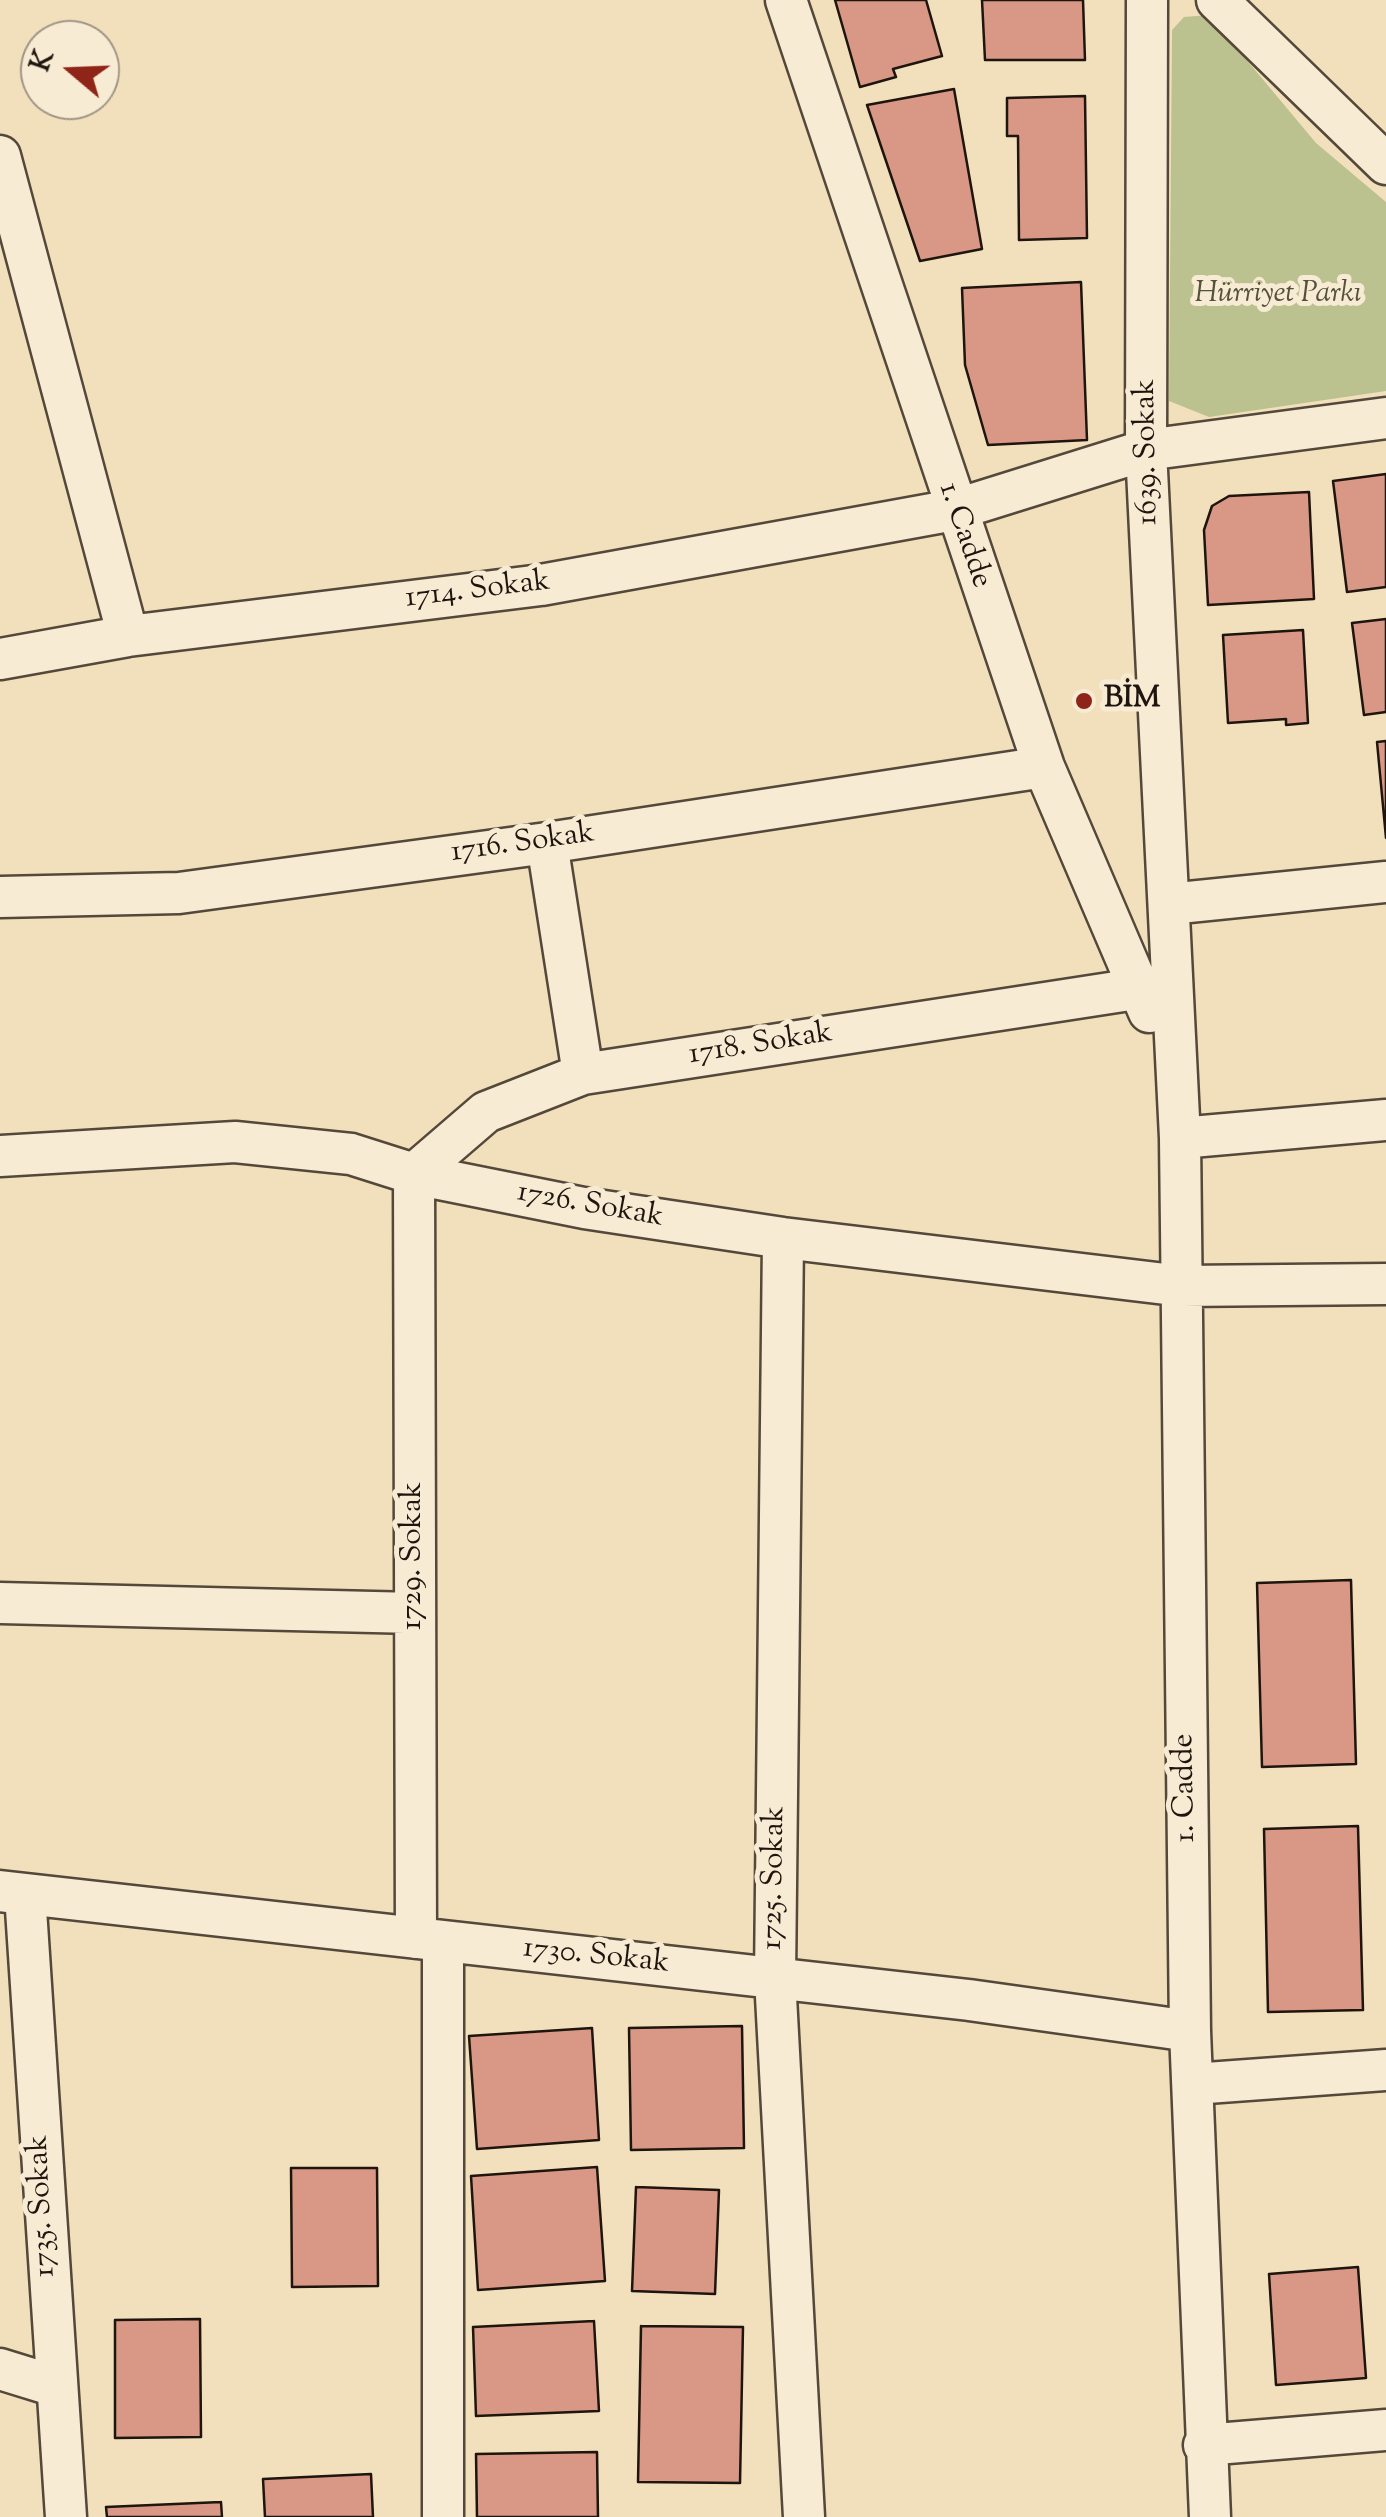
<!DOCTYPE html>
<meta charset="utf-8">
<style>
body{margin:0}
#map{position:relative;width:1386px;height:2517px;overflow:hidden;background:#f2e0bd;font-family:"Sorts Mill Goudy",serif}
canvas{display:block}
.north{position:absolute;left:20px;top:20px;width:100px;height:100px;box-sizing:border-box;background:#f7ebd4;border:2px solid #a09585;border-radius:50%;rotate:289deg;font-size:28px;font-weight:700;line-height:40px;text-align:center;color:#1e150e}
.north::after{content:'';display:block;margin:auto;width:35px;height:45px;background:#8f2418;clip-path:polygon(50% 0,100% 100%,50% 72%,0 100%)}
</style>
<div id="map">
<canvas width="1386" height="2517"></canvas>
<div class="north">K</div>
</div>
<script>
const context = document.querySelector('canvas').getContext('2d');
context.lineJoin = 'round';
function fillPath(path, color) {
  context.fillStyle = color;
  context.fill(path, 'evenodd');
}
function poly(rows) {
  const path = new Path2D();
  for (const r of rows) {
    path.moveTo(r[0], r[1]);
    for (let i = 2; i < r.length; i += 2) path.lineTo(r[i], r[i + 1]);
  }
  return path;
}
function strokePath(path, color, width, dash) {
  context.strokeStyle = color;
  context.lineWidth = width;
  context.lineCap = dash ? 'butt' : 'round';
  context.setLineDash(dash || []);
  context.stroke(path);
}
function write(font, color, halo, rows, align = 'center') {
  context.font = font + ' "Sorts Mill Goudy",serif';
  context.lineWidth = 10;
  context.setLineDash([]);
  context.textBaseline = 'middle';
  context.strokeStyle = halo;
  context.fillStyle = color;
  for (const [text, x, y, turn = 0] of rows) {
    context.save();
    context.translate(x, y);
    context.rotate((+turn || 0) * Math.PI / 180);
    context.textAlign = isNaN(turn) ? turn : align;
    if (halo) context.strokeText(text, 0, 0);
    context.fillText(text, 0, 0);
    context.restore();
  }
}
const green = poly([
 [1209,15,1316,143,1386,202,1386,391,1209,417,1169,401,1172,30,1184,17]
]);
const building = poly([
 [835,0,926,0,942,56,893,69,896,77,860,87,835,0],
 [982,0,1083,0,1085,60,985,60,982,0],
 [954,89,982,249,920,261,867,105,954,89],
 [1085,96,1087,238,1019,240,1018,136,1007,136,1007,98,1085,96],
 [1081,282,1087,440,988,445,965,365,962,288,1081,282],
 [1386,474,1386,587,1347,592,1333,481,1386,474],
 [1309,492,1314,599,1208,605,1204,530,1212,506,1229,496,1309,492],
 [1386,619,1386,712,1364,715,1352,623,1386,619],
 [1303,630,1308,723,1286,725,1286,719,1228,723,1223,635,1303,630],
 [1386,741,1386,838,1377,742,1386,741],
 [1351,1580,1356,1764,1262,1767,1257,1583,1351,1580],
 [1358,1826,1363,2010,1268,2012,1264,1829,1358,1826],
 [742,2026,744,2148,631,2150,629,2028,742,2026],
 [592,2028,599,2140,477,2149,469,2036,592,2028],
 [597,2167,605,2281,478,2290,471,2176,597,2167],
 [291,2168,377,2168,378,2286,292,2287,291,2168],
 [636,2187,719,2190,715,2294,632,2291,636,2187],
 [1358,2267,1366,2378,1276,2385,1269,2274,1358,2267],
 [200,2319,201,2437,115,2438,115,2320,200,2319],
 [594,2321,599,2411,476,2416,473,2327,594,2321],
 [641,2326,743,2327,740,2483,638,2482,641,2326],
 [597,2452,598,2517,477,2517,476,2454,597,2452],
 [371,2474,373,2517,265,2517,263,2479,371,2474],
 [221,2502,222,2517,107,2517,106,2507,221,2502]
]);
const street = poly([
 [786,0,1044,767,1149,1012],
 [1147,0,1146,450,1180,1138,1190,2031,1210,2517],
 [1217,0,1386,164],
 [0,156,128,636],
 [0,659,128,636,541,585,954,510,1146,450,1386,418],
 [547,843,583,1074],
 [0,897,179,893,547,843,1044,767],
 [1169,904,1386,882],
 [1180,1138,1386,1120],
 [0,1156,235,1142,351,1154,414,1174,584,1208,783,1238,1182,1286,1386,1284],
 [783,1238,775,1978,804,2517],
 [0,1603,415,1613],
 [0,1891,969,2000,1190,2031],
 [25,1894,66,2517],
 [416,1938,414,1174,486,1112,583,1074,1136,989],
 [1193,2084,1386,2070],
 [0,2369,55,2386],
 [1204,2445,1386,2430],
 [443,2517,443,1941]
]);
const markers = [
 [1084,701,10,"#8f2418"]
];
const parkNames = [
 ["Hürriyet Parkı",1278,296]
];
const streetNames = [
 ["1639. Sokak",1149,452,-91],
 ["1. Cadde",963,536,71],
 ["1714. Sokak",478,592,-7],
 ["1716. Sokak",523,845,-8],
 ["1718. Sokak",761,1046,-9],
 ["1726. Sokak",590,1207,10],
 ["1729. Sokak",415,1556,-90],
 ["1. Cadde",1187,1788,-91],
 ["1725. Sokak",776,1878,-89],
 ["1730. Sokak",596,1958,6],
 ["1735. Sokak",44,2206,-93]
];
const poiNames = [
 ["BİM",1104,701]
];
fillPath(green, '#bcc28f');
fillPath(building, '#d99785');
strokePath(building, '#1e150e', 2.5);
strokePath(street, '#53483a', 45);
strokePath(street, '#f7ebd4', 40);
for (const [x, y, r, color] of markers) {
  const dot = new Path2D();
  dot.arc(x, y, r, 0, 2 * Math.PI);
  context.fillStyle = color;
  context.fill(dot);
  strokePath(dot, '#f7ebd4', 4);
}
write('italic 30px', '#55523b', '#f7ebd4', parkNames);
write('30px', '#1e150e', '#f7ebd4', streetNames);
write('bold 30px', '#1e150e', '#f7ebd4', poiNames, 'left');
</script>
